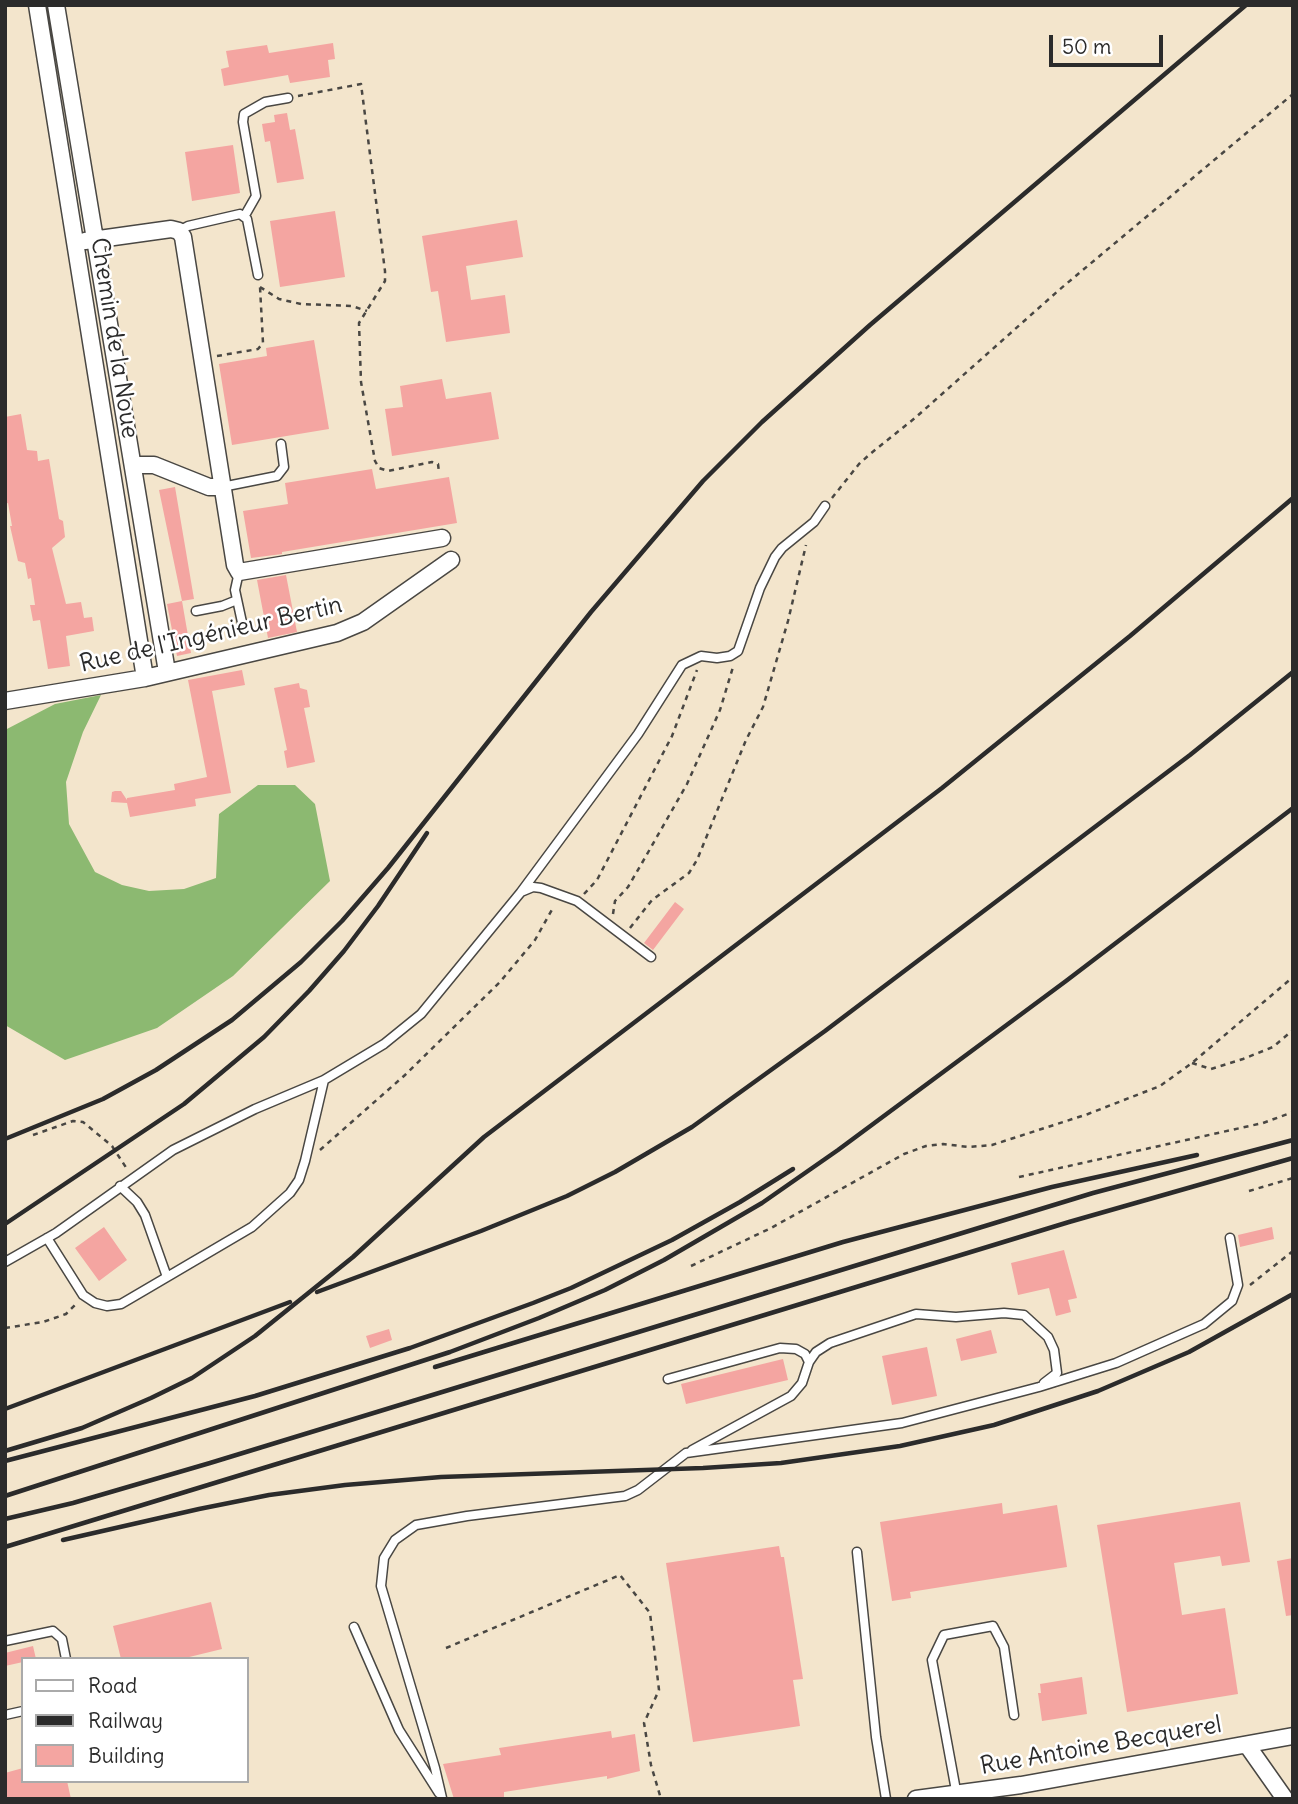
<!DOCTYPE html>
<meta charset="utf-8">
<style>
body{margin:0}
#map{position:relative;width:1298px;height:1804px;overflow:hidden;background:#f3e5cc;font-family:Delius,sans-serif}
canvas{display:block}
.frame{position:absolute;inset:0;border:7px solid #2b2b2b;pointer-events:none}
.legend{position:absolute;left:21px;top:1657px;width:228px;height:126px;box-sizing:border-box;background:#fff;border:2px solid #aaa;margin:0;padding:9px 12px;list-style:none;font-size:21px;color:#2b2b2b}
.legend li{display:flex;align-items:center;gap:14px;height:35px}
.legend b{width:35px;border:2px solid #aaa}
.scale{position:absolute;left:1049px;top:35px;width:114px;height:32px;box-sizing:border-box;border:4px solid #2b2b2b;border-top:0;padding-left:9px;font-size:21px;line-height:24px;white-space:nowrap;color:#2b2b2b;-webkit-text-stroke:5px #fff;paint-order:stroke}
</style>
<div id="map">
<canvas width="1298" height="1804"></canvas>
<div class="frame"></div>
<ul class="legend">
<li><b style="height:9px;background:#fff"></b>Road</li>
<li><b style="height:9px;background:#2b2b2b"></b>Railway</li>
<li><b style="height:19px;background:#f4a5a1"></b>Building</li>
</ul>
<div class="scale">50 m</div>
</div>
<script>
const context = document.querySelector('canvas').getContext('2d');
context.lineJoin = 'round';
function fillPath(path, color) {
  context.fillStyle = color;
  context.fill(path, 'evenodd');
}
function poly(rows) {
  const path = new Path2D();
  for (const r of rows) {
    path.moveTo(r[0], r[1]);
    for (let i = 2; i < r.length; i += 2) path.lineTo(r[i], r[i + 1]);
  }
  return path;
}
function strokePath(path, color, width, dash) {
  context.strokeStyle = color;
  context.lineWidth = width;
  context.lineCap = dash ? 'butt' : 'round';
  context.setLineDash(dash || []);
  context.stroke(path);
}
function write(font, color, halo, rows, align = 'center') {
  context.font = font + ' Delius,sans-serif';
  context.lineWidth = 5;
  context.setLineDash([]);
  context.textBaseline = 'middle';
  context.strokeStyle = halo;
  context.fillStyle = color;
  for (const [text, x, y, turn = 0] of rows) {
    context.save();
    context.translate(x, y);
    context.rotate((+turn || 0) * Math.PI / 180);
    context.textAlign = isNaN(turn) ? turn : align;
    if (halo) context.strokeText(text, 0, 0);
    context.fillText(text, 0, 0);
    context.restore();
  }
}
const forest = poly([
 [101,695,83,732,66,782,69,824,95,872,122,885,149,891,184,889,216,878,219,814,258,785,295,785,315,804,330,881,233,976,157,1028,65,1060,5,1025,5,730,55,704]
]);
const building = poly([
 [333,43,335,59,328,60,330,77,290,83,288,75,224,86,221,69,229,67,226,51,267,45,269,53],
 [287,113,290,130,295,129,304,179,277,183,270,141,265,142,262,124,275,122,274,115],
 [233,145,240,193,192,201,185,152],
 [335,211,345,277,280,287,270,221],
 [517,220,523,257,466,266,471,300,505,295,510,333,446,342,438,291,431,292,422,236],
 [314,340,329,429,232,445,219,364,267,356,266,348],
 [442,379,446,399,491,392,499,439,392,456,385,409,403,407,400,386],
 [21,414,27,450,37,451,38,461,49,459,59,519,63,521,65,537,52,548,66,604,81,602,84,618,92,617,94,631,66,636,70,666,48,669,40,620,33,621,30,605,35,605,31,578,28,579,25,563,18,561,10,526,12,526,8,503,5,504,5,417],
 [372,469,376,489,449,477,457,523,282,552,282,554,251,558,243,511,288,504,285,483],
 [175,487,194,599,182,601,191,653,177,656,167,604,182,601,159,490],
 [286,575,297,632,268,638,257,580],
 [242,670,245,685,212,691,231,793,195,799,196,806,130,817,127,803,111,802,112,792,115,791,121,791,127,800,127,798,175,790,174,784,207,777,188,680],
 [299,683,300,688,307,690,310,707,304,708,315,762,287,768,284,751,287,750,274,688],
 [675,902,684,909,653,950,644,943],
 [104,1227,127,1260,99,1281,75,1248],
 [1272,1227,1274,1239,1240,1247,1238,1235],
 [1064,1250,1077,1298,1068,1300,1071,1312,1056,1316,1049,1288,1018,1295,1011,1263],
 [389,1329,392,1340,370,1348,366,1336],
 [991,1330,997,1353,961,1361,956,1339],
 [927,1347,937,1396,892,1405,882,1356],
 [783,1359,788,1380,686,1404,681,1384],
 [1240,1502,1250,1562,1222,1566,1220,1556,1174,1563,1182,1615,1225,1608,1238,1694,1127,1712,1097,1525],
 [1002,1503,1003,1514,1057,1505,1067,1567,910,1592,911,1598,892,1601,880,1522],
 [779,1546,781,1557,784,1557,803,1679,793,1680,800,1726,693,1742,666,1563],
 [1293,1558,1293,1615,1286,1616,1277,1561],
 [211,1602,222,1649,181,1659,121,1659,113,1626],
 [33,1646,36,1659,23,1659,23,1662,5,1666,5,1653],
 [1082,1677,1087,1714,1042,1721,1038,1693,1041,1693,1040,1684],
 [611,1731,612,1738,635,1734,640,1771,607,1779,607,1776,504,1792,504,1799,454,1799,443,1764,501,1755,499,1748],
 [23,1768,23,1781,67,1781,71,1799,5,1799,5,1773]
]);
const path = poly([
 [298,96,361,84,385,271,385,281,359,323,361,382,375,461,379,468,388,471,432,462,438,464,439,472],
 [260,287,279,299,301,304,352,306,367,311],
 [217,356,258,349,263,343,260,287],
 [832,498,859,464,870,454,915,418,1059,290,1293,94],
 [584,894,597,880,672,736,697,670],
 [613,914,615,901,628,887,642,863,687,784,720,710,733,667],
 [630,928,652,900,689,873,697,860,746,740,763,707,788,621,806,545],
 [1192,1063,1211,1069,1243,1059,1273,1047,1293,1030],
 [33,1135,73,1121,83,1122,112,1146,127,1169],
 [320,1150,405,1075,500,982,535,940,554,906],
 [1019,1177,1263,1123,1293,1112],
 [1249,1191,1293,1178],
 [691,1266,771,1228,904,1154,926,1146,943,1144,969,1147,992,1145,1088,1114,1160,1086,1192,1063,1293,977],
 [1250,1285,1293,1251],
 [5,1328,43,1322,66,1314,77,1303],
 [446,1648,620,1575,650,1613,659,1690,644,1723,651,1765,661,1799]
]);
const lane = poly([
 [244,217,256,196,243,122,244,114,265,102,288,98],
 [179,231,188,226,240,214,247,219,258,275],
 [222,487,277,476,284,467,281,444],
 [239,572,235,590,243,627],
 [196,611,222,606,237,600],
 [521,892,638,734,682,665,701,656,717,658,730,656,738,651,760,588,775,557,782,548,814,522,825,506],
 [120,1186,137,1202,145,1215,167,1277],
 [47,1238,83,1295,95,1303,107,1306,121,1304,150,1287,252,1227,290,1193,299,1180,305,1161,324,1080],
 [5,1262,56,1233,173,1150,255,1109,324,1080,384,1044,421,1014,521,892,533,887,541,888,577,901,651,957],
 [668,1379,780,1348,796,1349,805,1354,809,1362],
 [692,1450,791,1396,802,1383,809,1362,816,1352,830,1343,916,1314,956,1317,1004,1313,1024,1315,1048,1337,1054,1350,1057,1373,1044,1383],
 [857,1552,876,1737,886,1799],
 [354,1627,399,1730,439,1793],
 [5,1641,53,1631,62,1639,66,1659],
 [5,1715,23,1711],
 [957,1796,932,1660,944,1635,993,1626,1004,1647,1014,1715],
 [442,1798,435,1768,381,1586,384,1558,395,1540,416,1525,467,1516,625,1496,638,1490,686,1453,902,1423,1039,1387,1116,1363,1204,1324,1232,1301,1238,1285,1230,1238]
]);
const street = poly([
 [37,5,145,678],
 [56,5,167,672],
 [85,241,171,229,179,231,183,237,235,565,239,572,442,538],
 [133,465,154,465,209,487,222,487],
 [5,701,145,678,337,633,363,622,451,560],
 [1247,1745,1285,1799],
 [916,1799,1021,1785,1293,1736]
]);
const rail = poly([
 [5,1139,103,1099,156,1070,232,1020,301,962,342,921,388,868,591,612,703,481,762,422,870,325,1246,5],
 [5,1224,184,1104,264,1037,309,991,344,951,378,906,427,833],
 [317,1292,481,1231,567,1196,615,1172,692,1127,825,1031,1190,755,1293,672],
 [435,1367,843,1242,1052,1187,1197,1155],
 [5,1409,290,1302],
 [5,1451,82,1428,151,1398,192,1378,255,1336,353,1257,484,1137,942,788,1130,636,1293,498],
 [5,1461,255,1396,410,1348,533,1303,571,1288,672,1240,740,1202,793,1169],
 [5,1496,450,1352,539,1318,605,1290,664,1260,762,1203,838,1150,1066,981,1293,808],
 [5,1519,73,1503,210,1463,1093,1193,1293,1140],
 [63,1540,199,1509,269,1495,345,1485,441,1477,703,1468,781,1463,900,1446,994,1425,1098,1391,1189,1352,1293,1294],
 [5,1547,1069,1222,1293,1158]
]);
const streetNames = [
 ["Chemin de la Noue",114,338,81],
 ["Rue de l'Ingénieur Bertin",211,635,-13],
 ["Rue Antoine Becquerel",1101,1746,-10]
];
fillPath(forest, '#8cb971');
fillPath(building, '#f4a5a1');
strokePath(lane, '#494743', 11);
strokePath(street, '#494743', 19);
strokePath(path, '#494743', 2.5, [5, 5]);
strokePath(lane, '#fff', 8);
strokePath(street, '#fff', 16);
strokePath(rail, '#2b2b2b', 4.5);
write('24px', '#2b2b2b', '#fff', streetNames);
</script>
